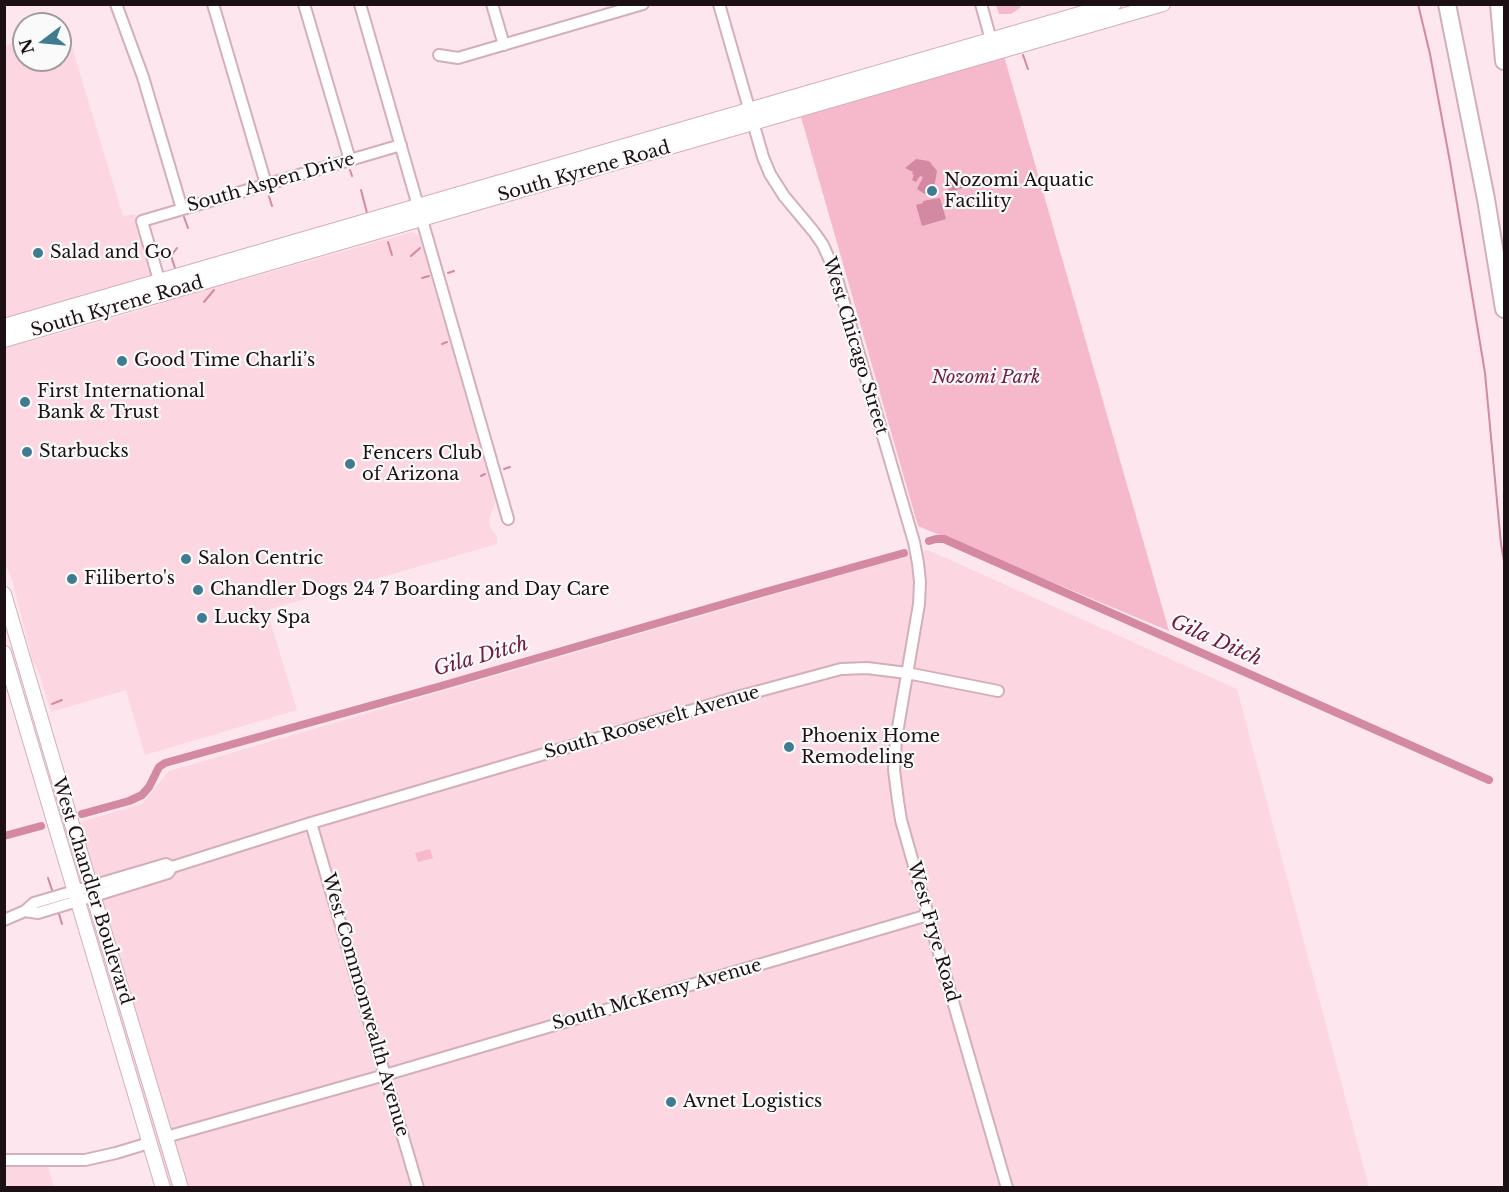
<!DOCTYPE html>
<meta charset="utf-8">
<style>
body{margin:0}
#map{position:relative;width:1509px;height:1192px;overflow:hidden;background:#fde6ed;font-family:"Libre Baskerville",serif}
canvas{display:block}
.frame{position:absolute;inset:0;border:6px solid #1d1014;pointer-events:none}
.north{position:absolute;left:12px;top:12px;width:60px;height:60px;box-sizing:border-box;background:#fafafa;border:2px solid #a29c9e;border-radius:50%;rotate:254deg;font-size:16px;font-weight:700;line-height:24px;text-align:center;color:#1d1014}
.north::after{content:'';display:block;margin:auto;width:21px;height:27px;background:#3f7c92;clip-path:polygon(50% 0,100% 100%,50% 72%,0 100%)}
</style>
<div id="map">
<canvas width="1509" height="1192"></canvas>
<div class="frame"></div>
<div class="north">N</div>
</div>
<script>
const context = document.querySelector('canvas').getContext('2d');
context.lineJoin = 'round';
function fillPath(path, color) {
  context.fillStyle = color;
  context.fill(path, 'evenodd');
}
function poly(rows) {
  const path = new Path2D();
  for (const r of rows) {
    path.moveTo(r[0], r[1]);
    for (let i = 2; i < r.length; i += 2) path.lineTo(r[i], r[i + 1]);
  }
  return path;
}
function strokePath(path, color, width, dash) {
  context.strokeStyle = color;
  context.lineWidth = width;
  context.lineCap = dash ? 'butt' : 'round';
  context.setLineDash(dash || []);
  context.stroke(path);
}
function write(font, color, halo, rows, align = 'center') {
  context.font = font + ' "Libre Baskerville",serif';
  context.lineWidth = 4.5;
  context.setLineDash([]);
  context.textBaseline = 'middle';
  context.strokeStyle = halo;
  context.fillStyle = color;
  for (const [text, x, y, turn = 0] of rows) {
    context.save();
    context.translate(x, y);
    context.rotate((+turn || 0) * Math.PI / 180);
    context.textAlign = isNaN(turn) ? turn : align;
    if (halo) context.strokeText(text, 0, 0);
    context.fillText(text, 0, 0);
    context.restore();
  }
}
const built = poly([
 [66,27,123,216,135,214,152,274,150,277,17,315,5,317,4,46,24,40,24,60,60,60,60,29],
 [412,232,418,235,420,238,494,497,495,504,489,519,490,527,497,537,497,544,267,610,297,710,145,755,126,690,51,712,40,676,32,659,13,583,5,563,4,347,40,339,158,305,171,297,201,289,235,282],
 [928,550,1237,689,1369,1187,163,1187,57,829,142,804,169,771],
 [5,1160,46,1160,54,1187,5,1188]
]);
const green = poly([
 [996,5,1021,5,1021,7,1011,14,999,14],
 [1004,56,1169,631,918,526,801,117],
 [430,849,433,858,418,862,415,853]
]);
const water = poly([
 [916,159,929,161,937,171,935,183,928,196,917,189,923,177,920,176,916,182,912,180,914,175,912,174,913,172,905,168],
 [959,174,963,188,949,192,945,178],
 [939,198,940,198,946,219,922,226,916,205,923,203,923,201]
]);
const stream = poly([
 [1418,4,1430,54,1450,162,1485,373,1501,544,1504,561,1504,593],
 [1023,55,1028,69],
 [350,170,352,176],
 [361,190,367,213],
 [268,193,272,206],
 [184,217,188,228],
 [388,242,392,255],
 [411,256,420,248],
 [175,268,171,256,177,248],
 [448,273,454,271],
 [422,278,429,276],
 [204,302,214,290],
 [442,344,447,342],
 [504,469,510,467],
 [481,476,485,474],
 [52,704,62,700],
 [48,878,52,890],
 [59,914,62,924]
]);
const canal = poly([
 [929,541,936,539,944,539,1489,780],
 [82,814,129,801,142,795,149,787,159,767,165,763,441,686,758,594,904,553],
 [4,836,41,826]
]);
const minor = poly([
 [116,4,143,77,182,209],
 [213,4,266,184],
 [304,4,350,160],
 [360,4,508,519],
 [492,4,504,45],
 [719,4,763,157,770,174,784,196,814,232,823,245,835,272,914,542,918,563,920,582,919,604,896,739,894,770,898,801,901,820,928,915,1007,1188],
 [981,4,993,47],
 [439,55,458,58,643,4],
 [161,287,142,221,401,145],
 [311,823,418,1188],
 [25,911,38,913,94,896,168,873,172,867],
 [4,920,25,911,34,903,166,864,172,867,311,823,737,697,841,669,867,668,907,673,998,691],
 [166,1137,385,1075,928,915],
 [4,1160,85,1160,116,1153,149,1143]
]);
const major = poly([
 [4,326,1114,4],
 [4,340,1163,4],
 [4,594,71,821,181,1188],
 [4,653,163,1188]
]);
const highway = poly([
 [1447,4,1486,199,1504,309],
 [1499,4,1504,61]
]);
const markers = [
 [932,191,6,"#3f7c92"],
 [38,253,6,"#3f7c92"],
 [122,361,6,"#3f7c92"],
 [25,402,6,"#3f7c92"],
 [27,452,6,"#3f7c92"],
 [350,464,6,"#3f7c92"],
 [186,559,6,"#3f7c92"],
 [72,579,6,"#3f7c92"],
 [198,590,6,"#3f7c92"],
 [202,618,6,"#3f7c92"],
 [789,747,6,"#3f7c92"],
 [671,1102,6,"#3f7c92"]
];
const streetNames = [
 ["South Kyrene Road",584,172,-16],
 ["South Aspen Drive",271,183,-16],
 ["South Kyrene Road",117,307,-16],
 ["West Chicago Street",855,346,73],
 ["South Roosevelt Avenue",652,723,-16],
 ["West Chandler Boulevard",92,891,73],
 ["West Frye Road",933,932,74],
 ["South McKemy Avenue",657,995,-16],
 ["West Commonwealth Avenue",365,1005,74]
];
const poiNames = [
 ["Nozomi Aquatic",944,181],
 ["Facility",944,202],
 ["Salad and Go",50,253],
 ["Good Time Charli’s",134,361],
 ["First International",37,392],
 ["Bank & Trust",37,413],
 ["Starbucks",39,452],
 ["Fencers Club",362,454],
 ["of Arizona",362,475],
 ["Salon Centric",198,559],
 ["Filiberto's",84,579],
 ["Chandler Dogs 24 7 Boarding and Day Care",210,590],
 ["Lucky Spa",214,618],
 ["Phoenix Home",801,737],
 ["Remodeling",801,758],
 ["Avnet Logistics",683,1102]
];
const parkNames = [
 ["Nozomi Park",986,378]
];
const waterNames = [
 ["Gila Ditch",1216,641,24],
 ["Gila Ditch",481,657,-16]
];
fillPath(built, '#fcd7e2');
fillPath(green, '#f6b9cc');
fillPath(water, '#d389a1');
strokePath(stream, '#d389a1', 2);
strokePath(canal, '#d389a1', 8);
strokePath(minor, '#d3afba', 14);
strokePath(major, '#d3afba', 16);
strokePath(highway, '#d3afba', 20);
strokePath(minor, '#fff', 10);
strokePath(major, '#fff', 14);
strokePath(highway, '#fff', 16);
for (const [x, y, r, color] of markers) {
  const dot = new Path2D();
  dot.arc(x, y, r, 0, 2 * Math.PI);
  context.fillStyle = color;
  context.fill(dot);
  strokePath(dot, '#fafafa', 2);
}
write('18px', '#1d1014', '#fafafa', streetNames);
write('18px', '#1d1014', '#fafafa', poiNames, 'left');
write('italic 18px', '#721a41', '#fafafa', parkNames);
write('italic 20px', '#711940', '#fafafa', waterNames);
</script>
